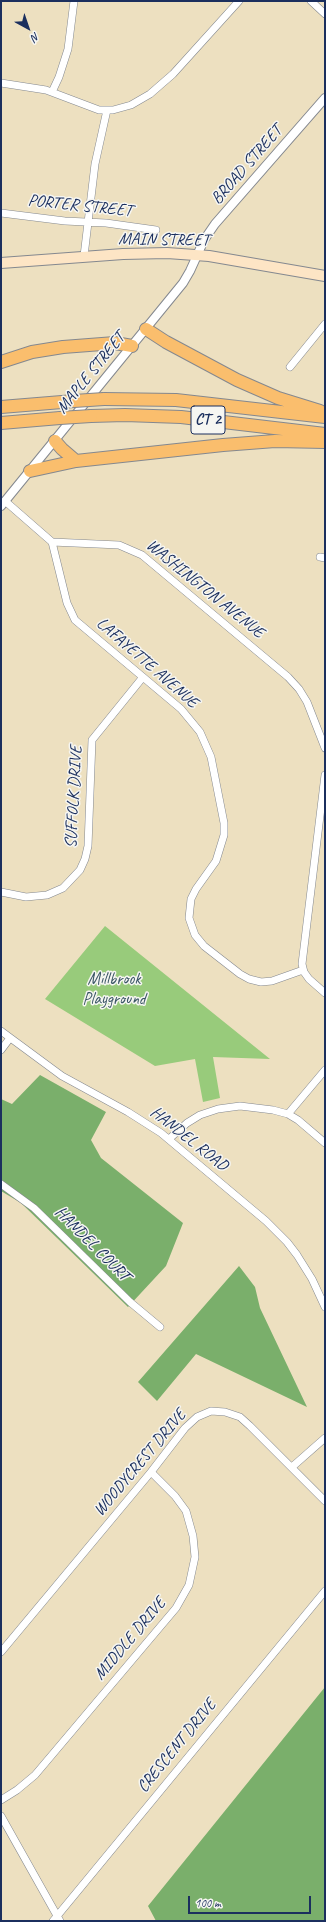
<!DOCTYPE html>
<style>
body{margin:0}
#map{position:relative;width:326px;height:1922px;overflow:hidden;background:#ede0c0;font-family:Caveat,sans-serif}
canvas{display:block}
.frame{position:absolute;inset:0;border:2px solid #1b2f5e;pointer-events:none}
.north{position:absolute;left:8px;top:8px;width:40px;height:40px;-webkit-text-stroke:3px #f6f6f2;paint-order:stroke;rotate:140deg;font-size:11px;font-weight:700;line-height:16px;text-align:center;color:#1b2f5e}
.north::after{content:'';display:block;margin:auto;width:14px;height:18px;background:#1b2f5e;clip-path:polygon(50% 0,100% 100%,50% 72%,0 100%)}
.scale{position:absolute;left:188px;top:1896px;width:123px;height:18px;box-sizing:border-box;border:2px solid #1b2f5e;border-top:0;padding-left:5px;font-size:12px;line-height:14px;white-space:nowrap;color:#1b2f5e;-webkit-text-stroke:3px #f6f6f2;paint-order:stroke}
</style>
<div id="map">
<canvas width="326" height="1922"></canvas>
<div class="frame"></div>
<div class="north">N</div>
<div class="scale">100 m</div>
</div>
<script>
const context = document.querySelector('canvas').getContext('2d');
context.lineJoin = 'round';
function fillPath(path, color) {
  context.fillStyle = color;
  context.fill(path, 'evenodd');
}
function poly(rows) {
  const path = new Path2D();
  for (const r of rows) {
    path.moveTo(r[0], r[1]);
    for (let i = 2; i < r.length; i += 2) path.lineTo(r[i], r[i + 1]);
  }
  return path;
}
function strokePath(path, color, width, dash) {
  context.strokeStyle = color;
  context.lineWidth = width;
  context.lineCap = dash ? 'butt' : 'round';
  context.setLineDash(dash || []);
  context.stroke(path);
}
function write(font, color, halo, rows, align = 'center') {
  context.font = font + ' Caveat,sans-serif';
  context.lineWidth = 3;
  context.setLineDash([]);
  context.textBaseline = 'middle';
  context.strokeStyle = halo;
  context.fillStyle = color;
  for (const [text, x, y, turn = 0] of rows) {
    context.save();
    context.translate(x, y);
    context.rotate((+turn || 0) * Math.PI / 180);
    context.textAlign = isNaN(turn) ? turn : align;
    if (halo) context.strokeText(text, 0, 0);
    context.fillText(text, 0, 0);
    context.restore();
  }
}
const green = poly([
 [105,926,270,1059,213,1057,220,1098,203,1102,195,1059,155,1066,45,999]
]);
const forest = poly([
 [40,1075,106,1112,91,1140,101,1158,183,1223,166,1266,128,1307,21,1203,1,1191,1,1099,12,1104],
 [239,1266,255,1287,260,1308,307,1407,196,1354,157,1401,138,1382],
 [325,1687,325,1921,156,1921,148,1906]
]);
const minor = poly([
 [311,1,325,14],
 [1,83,46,90,99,110,113,110,131,105,150,94,173,74,239,1],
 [52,92,59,77,68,49,74,1],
 [1,213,65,221,106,223,156,230],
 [84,256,95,164,107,110],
 [290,367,325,324],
 [5,501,52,542,119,545,142,555,288,677,299,689,307,702,325,748],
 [52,542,67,603,75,620,181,709,200,732,211,757,224,823,224,835,216,861,196,889,191,899,189,918,195,935,204,946,240,974,249,979,261,982,272,981,303,970],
 [320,557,325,558],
 [325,775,302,964,304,972,309,979,325,993],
 [1,892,26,897,47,895,63,888,80,870,85,859,88,846,92,740,143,677],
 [1,1031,62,1076,128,1112,161,1133,266,1221,287,1242,297,1255,312,1279,325,1307],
 [1,1050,10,1038],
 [288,1114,325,1070],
 [169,1139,187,1123,200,1115,218,1109,240,1106,273,1110,288,1114,298,1120,325,1143],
 [1,1184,34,1208,130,1302,160,1327],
 [292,1467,325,1438],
 [1,1652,151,1472,185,1428,197,1417,211,1411,225,1412,240,1417,250,1426,325,1501],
 [1,1800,17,1790,35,1775,176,1608,189,1585,195,1557,193,1536,186,1511,175,1496,151,1472],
 [1,1816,60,1921],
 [53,1921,325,1591]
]);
const tertiary = poly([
 [1,506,183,283,190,271,204,240,215,224,325,98]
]);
const secondary = poly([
 [1,263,123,254,167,253,209,256,325,276]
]);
const motorway = poly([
 [146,329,166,342,237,380,278,398,320,411],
 [1,362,32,352,63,347,115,343,132,346],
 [104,399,176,400,325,417],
 [1,407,74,401],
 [91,416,125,415,181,417,325,434],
 [1,423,60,418],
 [55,441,62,449,76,461],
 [30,471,76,461,223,445,275,441,325,442]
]);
const motorwayBridge = poly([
 [74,401,104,399],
 [60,418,91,416]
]);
const shields = [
 [208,420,34]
];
const shieldNames = [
 ["CT 2",208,420]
];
const streetNames = [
 ["BROAD STREET",247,165,-49],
 ["PORTER STREET",80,206,6],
 ["MAIN STREET",164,240,1],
 ["MAPLE STREET",91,373,-51],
 ["WASHINGTON AVENUE",205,589,39],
 ["LAFAYETTE AVENUE",147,663,41],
 ["SUFFOLK DRIVE",74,797,-87],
 ["HANDEL ROAD",189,1139,38],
 ["HANDEL COURT",92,1244,45],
 ["WOODYCREST DRIVE",140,1463,-50],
 ["MIDDLE DRIVE",130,1639,-50],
 ["CRESCENT DRIVE",177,1746,-51]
];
const parkNames = [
 ["Millbrook",114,980],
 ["Playground",114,1000]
];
fillPath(green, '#98cb7b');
fillPath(forest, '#7aaf6b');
strokePath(minor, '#84888f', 8);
strokePath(tertiary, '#84888f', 10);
strokePath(secondary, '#84888f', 12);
strokePath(motorway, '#84888f', 14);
strokePath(minor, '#fff', 7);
strokePath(tertiary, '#fff', 8);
strokePath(secondary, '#fde5c5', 10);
strokePath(motorway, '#fabe6d', 12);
strokePath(motorwayBridge, '#84888f', 14, []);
strokePath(motorwayBridge, '#fabe6d', 12);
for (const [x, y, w] of shields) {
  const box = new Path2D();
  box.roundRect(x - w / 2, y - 14, w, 28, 3);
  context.fillStyle = '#f6f6f2';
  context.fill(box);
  strokePath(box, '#1b2f5e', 1);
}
write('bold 16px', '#1b2f5e', null, shieldNames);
write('17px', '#1b2f5e', '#f6f6f2', streetNames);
write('17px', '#3a5665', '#f6f6f2', parkNames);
</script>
